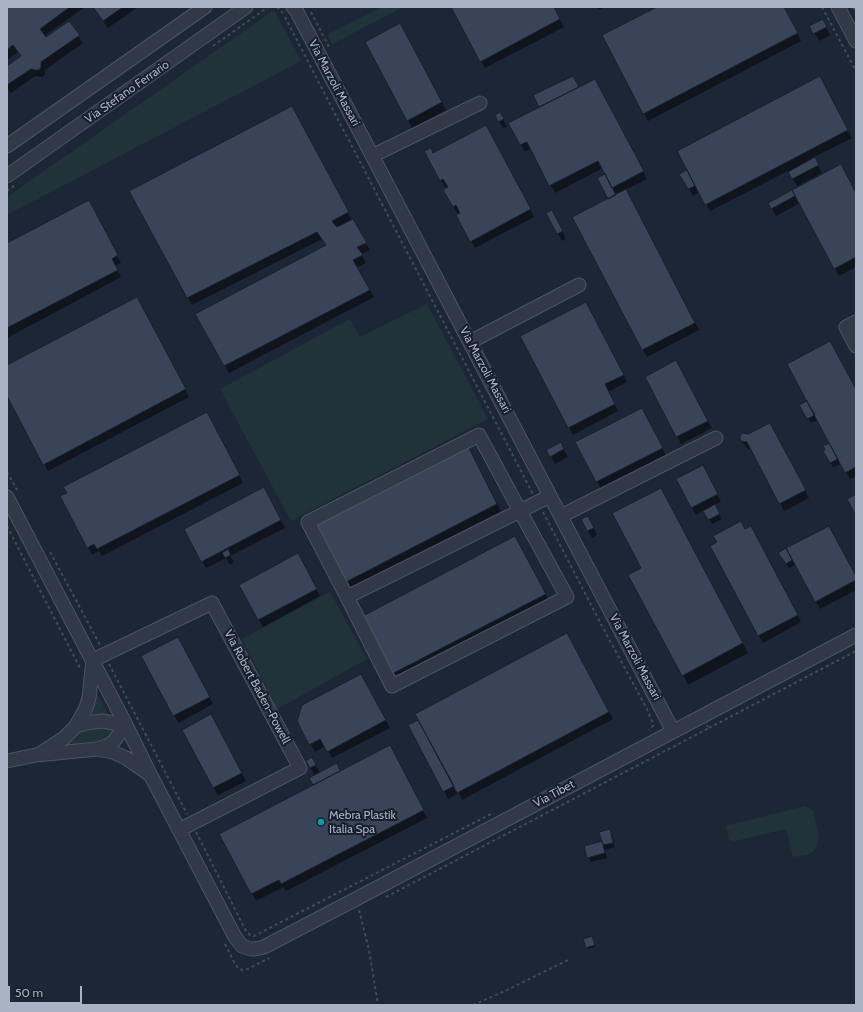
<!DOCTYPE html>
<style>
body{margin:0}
#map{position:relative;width:863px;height:1012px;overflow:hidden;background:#1d2637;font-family:Cabin,sans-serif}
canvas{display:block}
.frame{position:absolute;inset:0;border:8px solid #aab2c5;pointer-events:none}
.scale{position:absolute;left:8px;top:986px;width:74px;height:18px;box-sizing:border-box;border:2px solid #aab2c5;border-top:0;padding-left:5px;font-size:12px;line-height:14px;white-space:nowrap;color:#aab2c5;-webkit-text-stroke:3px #171e2b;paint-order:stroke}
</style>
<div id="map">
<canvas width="863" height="1012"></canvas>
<div class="frame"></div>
<div class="scale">50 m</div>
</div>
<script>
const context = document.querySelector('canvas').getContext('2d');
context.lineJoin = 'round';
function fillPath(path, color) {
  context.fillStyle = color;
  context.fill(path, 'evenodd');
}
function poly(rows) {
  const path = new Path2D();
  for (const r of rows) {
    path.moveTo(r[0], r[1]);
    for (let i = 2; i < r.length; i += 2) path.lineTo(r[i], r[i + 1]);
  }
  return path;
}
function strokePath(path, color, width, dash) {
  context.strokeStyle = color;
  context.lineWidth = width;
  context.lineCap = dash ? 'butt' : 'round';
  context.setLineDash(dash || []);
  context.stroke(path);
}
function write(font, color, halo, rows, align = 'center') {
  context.font = font + ' Cabin,sans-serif';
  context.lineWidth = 4;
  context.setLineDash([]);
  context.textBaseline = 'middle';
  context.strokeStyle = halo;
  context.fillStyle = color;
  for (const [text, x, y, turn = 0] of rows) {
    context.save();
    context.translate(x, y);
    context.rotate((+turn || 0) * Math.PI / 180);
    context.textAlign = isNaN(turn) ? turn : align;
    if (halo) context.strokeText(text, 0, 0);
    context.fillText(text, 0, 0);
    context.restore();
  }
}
const green = poly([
 [382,7,403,7,332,44,328,34],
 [274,10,301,61,7,215,7,197],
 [427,304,488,419,291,521,220,389,350,319,360,337],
 [330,592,367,659,277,709,242,639],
 [93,686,111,720,85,718],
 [93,725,115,729,115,733,102,744,59,746,76,731],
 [805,806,813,810,819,837,816,848,813,852,807,855,793,857,786,829,735,841,729,840,726,826]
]);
const shadow = poly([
 [7,7,85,7,44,36,46,38,69,22,83,43,45,70,45,74,43,77,35,76,11,93,7,88,7,67,21,57,18,52,7,60],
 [94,7,138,7,108,28],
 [452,7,553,7,564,27,485,68],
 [597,7,605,7,599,10],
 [659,7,784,7,801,41,648,121,644,113],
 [822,21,830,35,819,41,811,26],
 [404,31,446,110,412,128,408,120],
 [573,77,579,88,599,87,647,179,625,190,699,330,647,357,573,218,609,199,606,174,603,168,555,193,531,148,525,152,509,123,541,107,535,96],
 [824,85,852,138,814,157,822,173,797,186,788,171,710,211,700,192,693,196,681,174],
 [500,113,507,127,503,128,499,121],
 [296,114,352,221,370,250,361,254,366,263,356,268,374,297,229,373,196,315,327,246,322,239,192,305,130,191],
 [490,134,534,217,475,248,445,190,449,188,448,186,445,187,441,180,433,154],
 [840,166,856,195,856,267,839,276,800,203,776,216,769,203],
 [92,209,121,263,115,266,121,277,7,338,7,245],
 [547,213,556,218,566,239,562,241],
 [141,305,189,397,48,471,7,394,7,366],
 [589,310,627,382,608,392,618,411,573,435,521,336],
 [680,369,712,428,681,444,646,377],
 [856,391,856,476,850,479,842,464,833,467,824,452,826,450,824,447,831,443,818,420,811,423,801,406],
 [645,416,666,455,601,489,576,443],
 [211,421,243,483,102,556,99,551,92,555,88,547],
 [774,431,809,498,784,511,752,449,748,449,746,447,741,439,748,435],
 [560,444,568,457,555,464,548,450],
 [471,455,501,511,349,590,345,582],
 [706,474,721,502,714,505,722,519,712,524,704,510,696,515,677,479],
 [268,496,285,528,230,556,234,562,230,565,226,558,206,568,202,561],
 [666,499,748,653,688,685,683,675,642,569],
 [582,520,592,524,597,535,592,538],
 [829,527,856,578,856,590,820,609,796,564,789,568,779,553],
 [745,530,755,534,801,622,763,643,759,636],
 [519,545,549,601,397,681,363,618],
 [297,554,320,596,263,627,240,585],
 [571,641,613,719,462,800,459,793,448,799,410,726],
 [182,645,213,704,178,723,174,715],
 [365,682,390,728,332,758,325,746,315,752,298,721],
 [215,723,246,781,218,795,213,788],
 [393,754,427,818,286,891,284,887,256,901,221,834,314,785,310,778,315,776,307,761,311,759,320,773,336,765,340,772],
 [609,831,612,835,615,847,605,850,607,858,591,862,588,857,603,841],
 [592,939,595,947,588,949,587,947]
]);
const building = poly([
 [7,7,70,7,40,29,46,37,69,21,80,35,41,62,41,67,39,70,35,70,31,69,7,85,7,66,21,56,13,45,7,50,7,7],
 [93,7,123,7,103,21,93,7],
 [451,7,554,7,560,19,480,62,451,7],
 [657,7,784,7,798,33,643,114,602,35,657,7],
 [823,19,827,27,813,34,809,26,823,19],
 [400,23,442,102,407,121,365,42,400,23],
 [573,76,579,87,539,107,533,95,573,76],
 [820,76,848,130,705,205,677,151,820,76],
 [595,79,644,171,612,188,598,161,549,186,527,142,520,145,508,123,595,79],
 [292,106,349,212,332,221,337,227,353,219,367,243,357,247,363,255,353,260,370,290,224,366,195,314,326,245,317,232,187,298,129,191,292,106],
 [500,112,504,119,498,122,495,115,500,112],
 [486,125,531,209,470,242,456,215,460,213,456,205,453,207,443,190,448,187,443,179,440,181,424,151,431,148,433,153,486,125],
 [815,157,819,165,792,179,788,172,815,157],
 [841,164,856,193,856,257,834,269,792,190,841,164],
 [687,170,695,186,688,189,679,174,687,170],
 [605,174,616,195,608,199,597,178,605,174],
 [626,189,695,323,642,350,572,217,626,189],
 [792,190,795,196,771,209,768,203,792,190],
 [89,200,118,255,112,259,118,270,7,328,7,243,89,200],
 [552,210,563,231,557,234,546,213,552,210],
 [137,297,186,389,43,465,7,396,7,365,137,297],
 [586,302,624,375,605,384,615,404,568,428,520,336,586,302],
 [830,341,856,389,856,467,845,473,787,364,830,341],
 [676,360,708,421,676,437,645,377,676,360],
 [807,401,815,415,807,419,799,405,807,401],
 [642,408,663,448,596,482,575,442,642,408],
 [207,412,240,475,97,549,94,544,87,548,60,496,67,493,63,487,207,412],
 [770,423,806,490,779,504,747,442,741,441,740,438,740,435,743,433,748,434,770,423],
 [561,442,564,449,550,457,546,450,561,442],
 [829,443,838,459,830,463,823,451,825,450,823,446,829,443],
 [468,446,497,504,344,583,314,525,468,446],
 [703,465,718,494,691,508,676,479,703,465],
 [264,487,281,520,201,562,184,529,264,487],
 [661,488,743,643,682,676,628,575,641,568,612,513,661,488],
 [856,494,856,516,847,499,856,494],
 [715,504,720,514,708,520,703,511,715,504],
 [588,516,594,528,587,531,581,519,588,516],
 [741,521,745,529,751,526,798,615,758,636,710,546,717,542,713,536,741,521],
 [829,526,856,576,856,580,815,602,786,548,829,526],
 [515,536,546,594,392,674,361,617,515,536],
 [786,548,792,560,786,564,778,553,786,548],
 [228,549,231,555,225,558,222,553,228,549],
 [298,553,317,589,258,620,239,585,298,553],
 [567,633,609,712,457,793,415,714,567,633],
 [178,637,210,697,173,716,141,656,178,637],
 [361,674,386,720,327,752,320,739,309,745,297,721,302,705,361,674],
 [211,714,242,773,213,788,182,730,211,714],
 [418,720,454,786,443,792,408,725,418,720],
 [390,745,424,810,281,884,279,880,251,894,219,834,390,745],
 [312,757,316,765,310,768,306,761,312,757],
 [337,763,340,771,313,785,309,778,337,763],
 [610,829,613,843,603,845,599,832,610,829],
 [602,841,605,853,587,858,584,846,602,841],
 [592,936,595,945,586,948,583,939,592,936]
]);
const path = poly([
 [277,7,283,13],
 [822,7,856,71],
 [853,7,856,13],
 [311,12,329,47],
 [285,17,332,108,533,494],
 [213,46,268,7],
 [7,191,15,185],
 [7,472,17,490],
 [543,512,602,626,647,709,653,724,653,726,649,730],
 [7,526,80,668],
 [50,552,100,645],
 [109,664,187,814],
 [709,728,856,651],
 [196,832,246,931,250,935,254,936,493,813],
 [386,897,709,728,707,725],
 [359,910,369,950,378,1005],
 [225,944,235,964,239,969,242,970,248,969,269,958],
 [473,1005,505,991,570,959]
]);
const minor = poly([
 [293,7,296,10,673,731],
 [838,7,856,41],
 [7,146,205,7],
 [372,156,480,103],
 [7,176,246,7],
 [856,322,846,327,856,346],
 [470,342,579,285],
 [7,497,126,725,151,776,235,937,242,946,251,949,255,949,264,947,356,899,856,635],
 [561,516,716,438],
 [347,597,308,522,479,435,520,511,567,597,392,686,347,597,520,511,550,496],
 [93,660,212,603,300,768,179,830],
 [76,726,86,708,89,698,93,660],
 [97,749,109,745,114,741,126,725],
 [41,753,64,738,76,726,86,723,102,721,126,725],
 [7,761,36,755,97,749,113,752,126,758,149,774]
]);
const markers = [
 [321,822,4,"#0f9aa8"]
];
const streetNames = [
 ["Via Marzoli Massari",334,83,62],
 ["Via Stefano Ferrario",127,92,-35],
 ["Via Marzoli Massari",485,370,62],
 ["Via Marzoli Massari",635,657,62],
 ["Via Robert Baden-Powell",257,687,62],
 ["Via Tibet",554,794,-28]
];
const poiNames = [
 ["Mebra Plastik",329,815],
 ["Italia Spa",329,829]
];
fillPath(green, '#1f3338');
fillPath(shadow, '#0007');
fillPath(building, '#394458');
strokePath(building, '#19202d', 1);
strokePath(minor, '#4c5363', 15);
strokePath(path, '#3a4f52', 2, [3, 3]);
strokePath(minor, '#313847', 13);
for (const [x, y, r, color] of markers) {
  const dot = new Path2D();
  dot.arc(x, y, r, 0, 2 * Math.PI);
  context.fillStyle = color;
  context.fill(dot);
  strokePath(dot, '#171e2b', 1.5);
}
write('12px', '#aab2c5', '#171e2b', streetNames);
write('12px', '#aab2c5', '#171e2b', poiNames, 'left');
</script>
